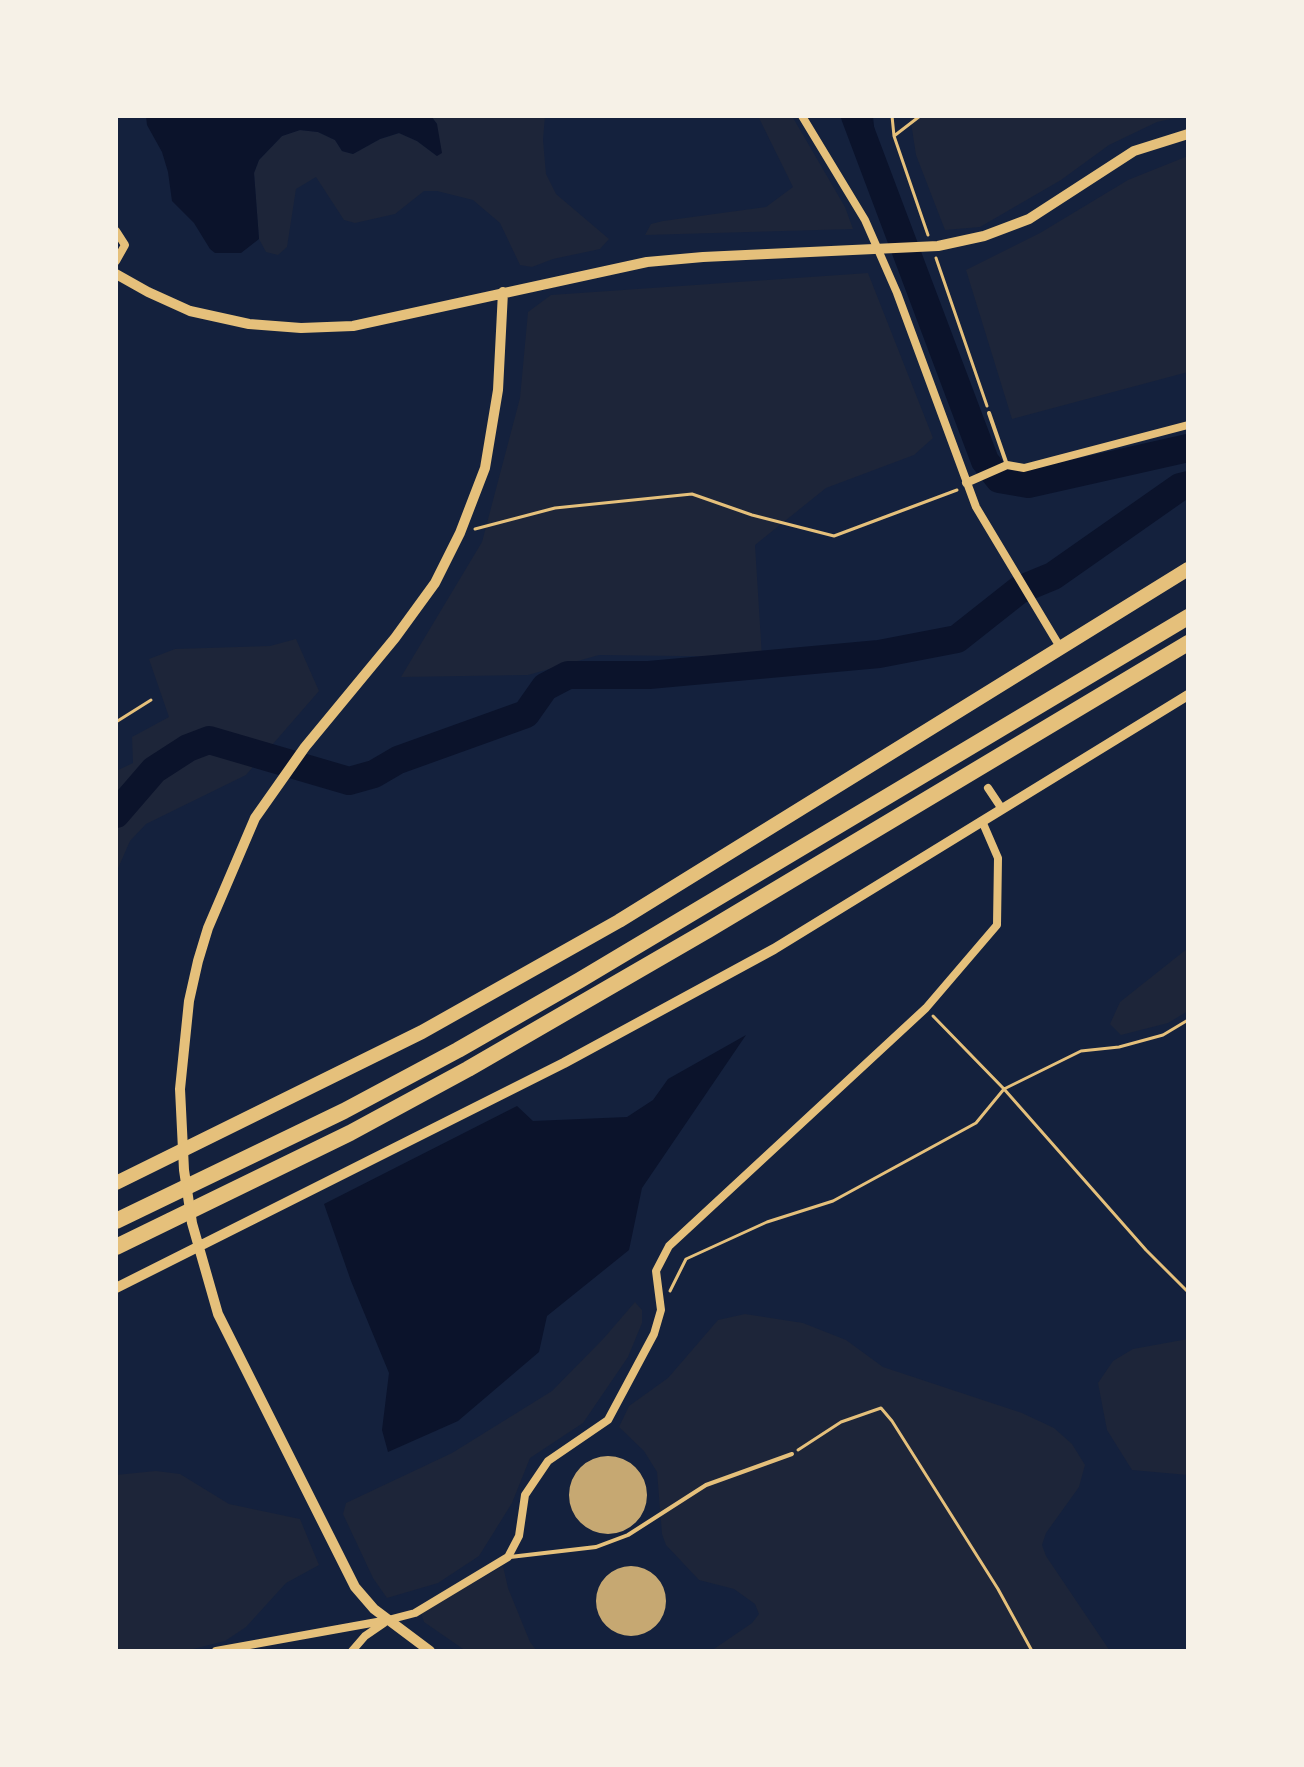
<!DOCTYPE html>
<style>
body{margin:0}
#map{position:relative;width:1304px;height:1767px;overflow:hidden;background:#14213d;font-family:Commissioner,sans-serif}
canvas{display:block}
.frame{position:absolute;inset:0;border:118px solid #f6f1e7;pointer-events:none}
</style>
<div id="map">
<canvas width="1304" height="1767"></canvas>
<div class="frame"></div>
</div>
<script>
const context = document.querySelector('canvas').getContext('2d');
context.lineJoin = 'round';
function fillPath(path, color) {
  context.fillStyle = color;
  context.fill(path, 'evenodd');
}
function poly(rows) {
  const path = new Path2D();
  for (const r of rows) {
    if (r.length === 3) {
      path.moveTo(r[0] + r[2], r[1]);
      path.arc(r[0], r[1], r[2], 0, 2 * Math.PI);
      continue;
    }
    path.moveTo(r[0], r[1]);
    for (let i = 2; i < r.length; i += 2) path.lineTo(r[i], r[i + 1]);
  }
  return path;
}
function strokePath(path, color, width, dash) {
  context.strokeStyle = color;
  context.lineWidth = width;
  context.lineCap = dash ? 'butt' : 'round';
  context.setLineDash(dash || []);
  context.stroke(path);
}
const green = poly([
 [431,116,545,116,543,140,546,174,556,194,609,239,600,249,553,259,532,267,520,265,500,223,473,200,437,191,424,191,395,214,355,223,344,220,316,177,296,189,287,247,278,255,266,252,259,239,254,173,259,160,282,136,300,130,318,132,335,140,342,151,353,154,380,139,399,133,417,141,437,156,437,124],
 [758,116,792,116,845,207,853,229,645,235,651,224,663,221,766,207,793,187],
 [910,116,1184,116,1157,122,1109,145,1061,180,980,227,945,230,916,155],
 [1188,156,1188,372,1012,419,966,270,1040,233,1128,180],
 [868,273,933,438,914,455,826,488,755,545,762,657,599,655,528,675,401,677,482,542,520,398,528,312,551,295],
 [296,639,319,691,246,775,146,824,130,841,116,873,116,771,133,763,132,737,169,717,149,659,175,649,270,646],
 [1188,948,1188,1011,1168,1023,1121,1035,1110,1024,1120,1002],
 [635,1302,642,1310,642,1323,628,1357,583,1423,530,1458,512,1503,479,1556,438,1583,387,1598,373,1578,343,1514,346,1503,452,1453,552,1391,604,1338],
 [745,1314,803,1323,846,1340,883,1367,1022,1413,1054,1428,1072,1444,1085,1465,1079,1487,1046,1533,1042,1545,1046,1556,1110,1651,711,1651,752,1623,759,1614,755,1604,734,1589,699,1580,666,1545,662,1534,657,1472,644,1451,619,1427,629,1406,668,1378,718,1320],
 [1188,1339,1188,1475,1132,1470,1107,1430,1098,1383,1113,1361,1133,1349],
 [156,1471,180,1474,229,1504,300,1519,319,1565,286,1583,246,1627,225,1641,185,1651,116,1651,116,1475],
 [503,1566,508,1588,530,1642,537,1651,466,1651,424,1622,421,1613]
]);
const water = poly([
 [146,116,431,116,437,124,442,153,437,156,417,141,399,133,380,139,353,154,342,151,335,140,318,132,300,130,282,136,259,160,254,173,259,239,241,253,215,253,210,249,194,223,172,201,168,172,162,152,147,125],
 [840,116,873,116,877,158,867,161],
 [746,1035,642,1188,629,1250,547,1316,539,1352,458,1421,388,1452,382,1430,389,1373,351,1281,324,1204,517,1106,533,1121,627,1117,653,1100,668,1079]
]);
const river = poly([
 [855,116,985,461,999,479,1028,484,1188,448],
 [116,814,154,770,188,748,209,740,349,781,374,774,398,760,526,714,545,687,568,675,649,675,879,654,957,639,1019,590,1053,576,1180,487,1188,485]
]);
const building = poly([
 [608,1495,39],
 [631,1601,35]
]);
const path = poly([
 [892,116,894,136,928,235],
 [894,136,920,116],
 [936,258,987,406],
 [475,529,555,508,692,494,752,515,834,536,957,490],
 [116,722,151,700],
 [933,1016,1004,1089,1146,1250,1188,1292],
 [670,1291,686,1259,767,1222,833,1201,976,1123,1004,1089,1081,1051,1119,1047,1163,1035,1188,1020],
 [798,1450,841,1422,881,1408,892,1421,998,1589,1032,1651]
]);
const service = poly([
 [989,413,1007,465],
 [510,1557,596,1547,628,1535,706,1485,792,1454]
]);
const minor = poly([
 [802,116,865,220,897,293,976,507,1060,647],
 [116,231,125,245,116,261],
 [966,483,1007,465,1024,468,1188,425],
 [988,788,1002,809],
 [216,1651,388,1620,415,1613,508,1557,519,1536,525,1495,548,1461,608,1420,654,1334,661,1310,656,1271,669,1246,926,1008,997,925,998,858,982,821],
 [352,1651,365,1636,384,1623]
]);
const tertiary = poly([
 [116,274,148,292,190,311,249,324,301,328,353,326,647,262,703,257,938,246,984,236,1029,219,1134,151,1188,134],
 [116,1288,564,1063,774,949,1188,695],
 [430,1651,374,1609,355,1587,218,1314,192,1223,184,1170,180,1089,189,1001,198,961,208,928,255,818,305,747,395,638,435,583,460,533,485,468,498,390,503,292]
]);
const primary = poly([
 [116,1183,422,1032,619,921,1188,569]
]);
const motorway = poly([
 [116,1221,344,1111,458,1050,580,980,1188,617],
 [116,1247,350,1133,468,1069,708,930,1188,643]
]);
fillPath(green, '#1d2539');
fillPath(water, '#0b132b');
strokePath(river, '#0b132b', 28);
fillPath(building, '#c6a872');
strokePath(path, '#e5c07b', 3);
strokePath(service, '#e5c07b', 4);
strokePath(minor, '#e5c07b', 8);
strokePath(tertiary, '#e5c07b', 10);
strokePath(primary, '#e5c07b', 14);
strokePath(motorway, '#e5c07b', 16);
</script>
